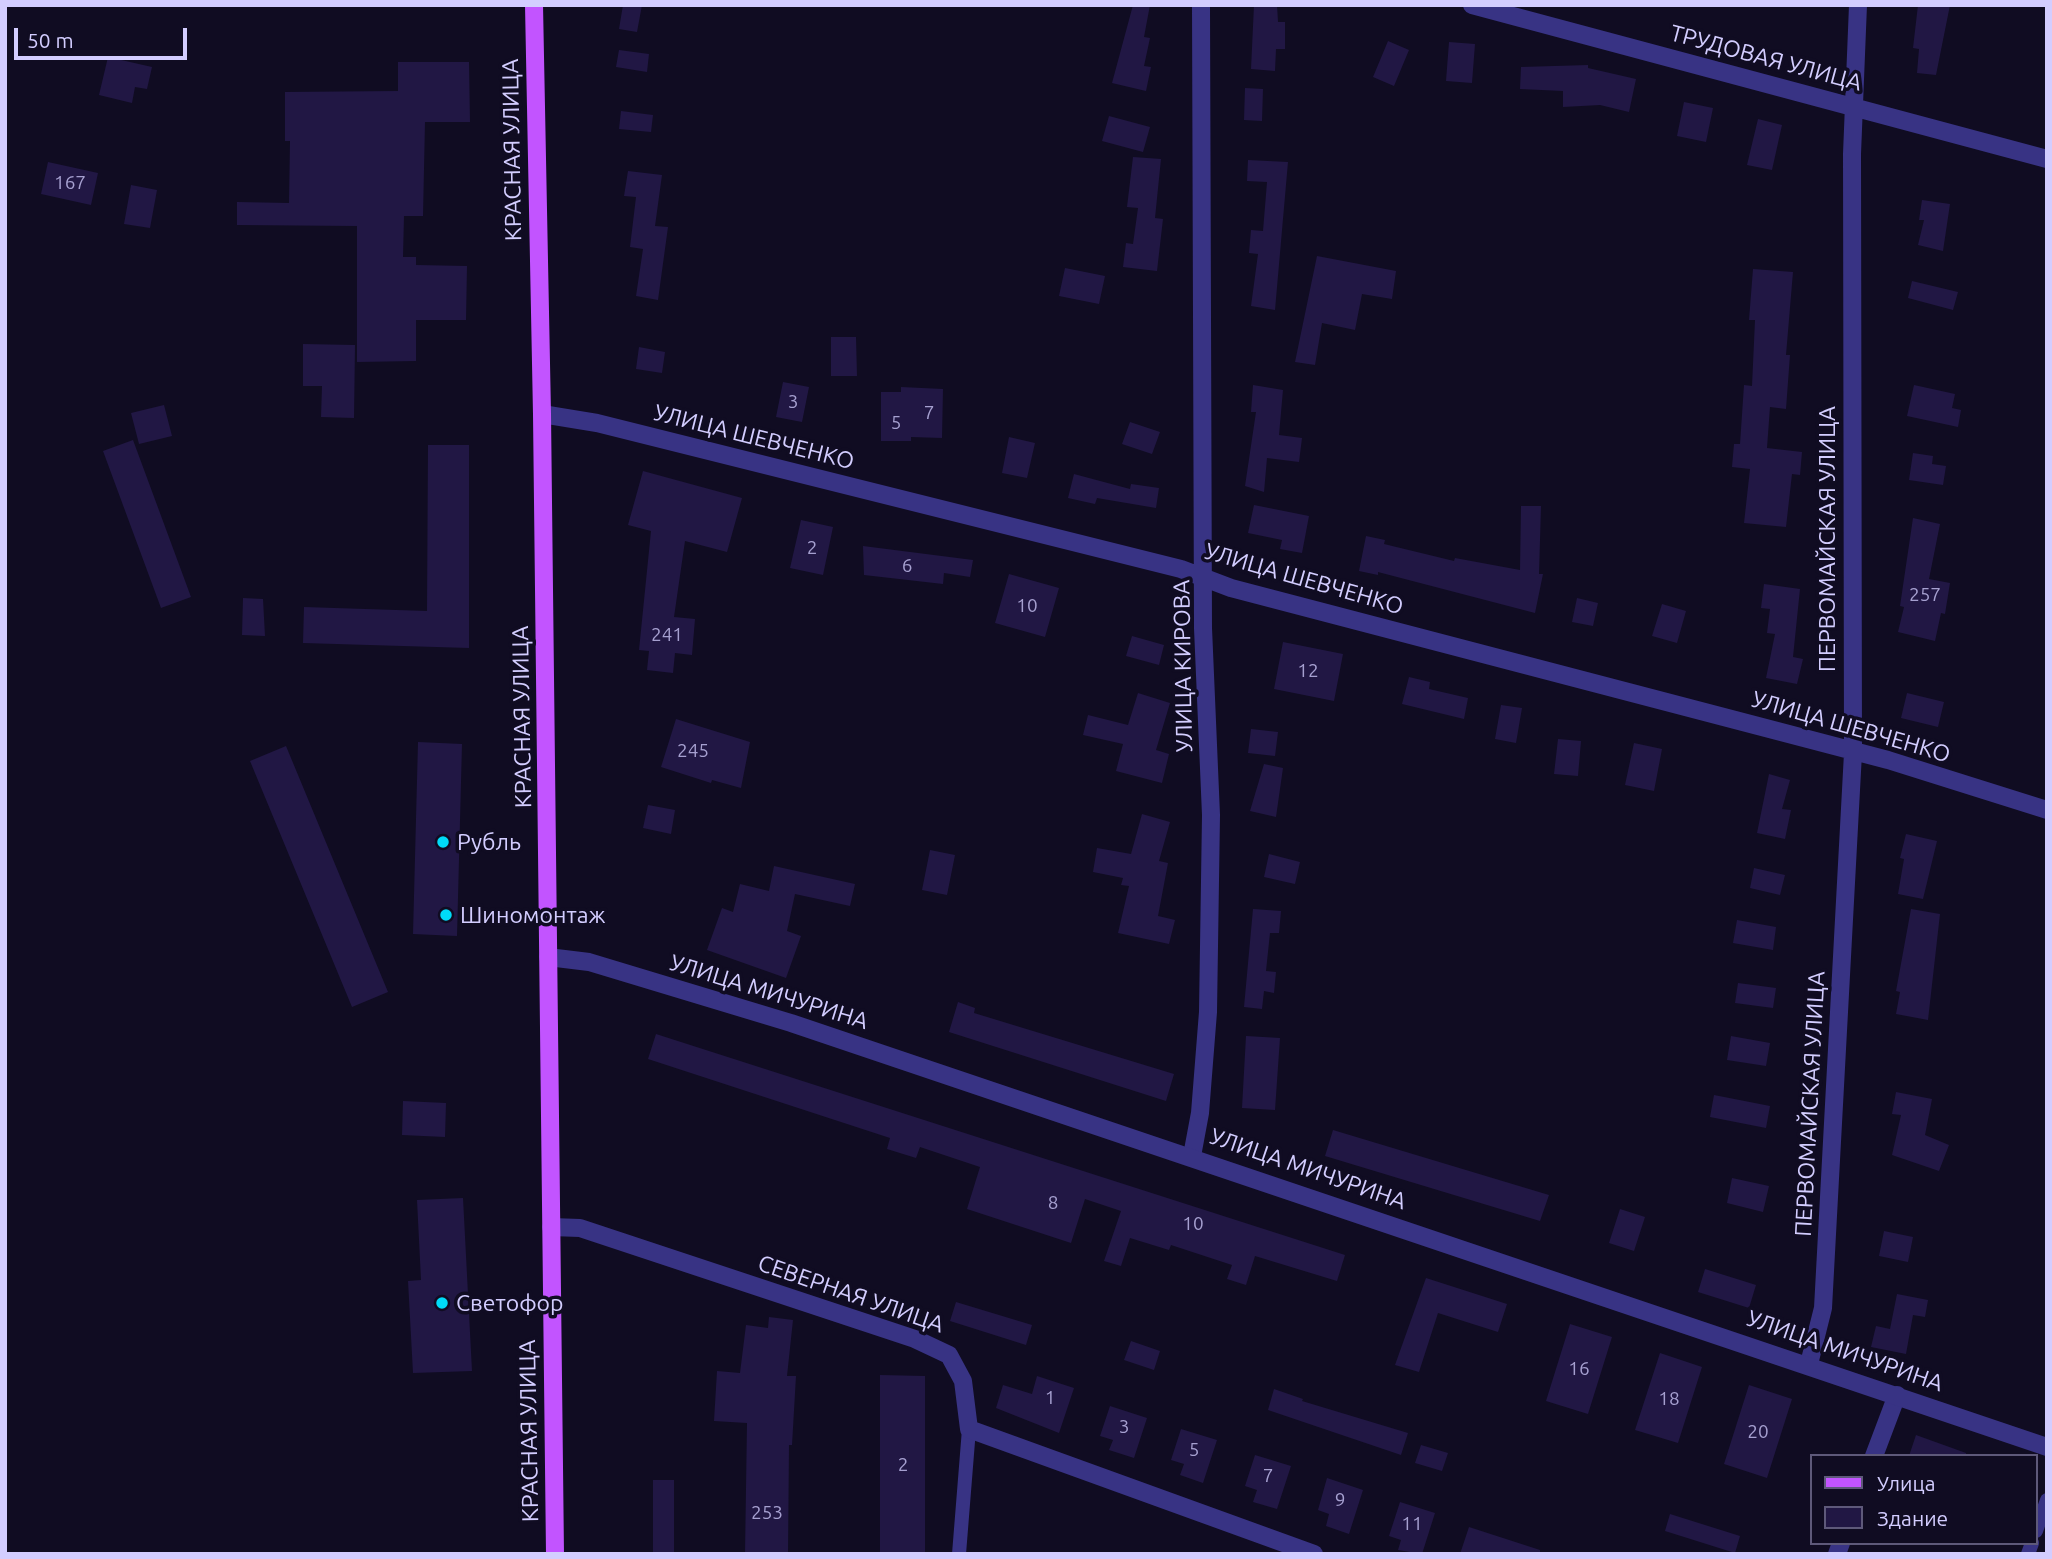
<!DOCTYPE html>
<meta charset="utf-8">
<style>
body{margin:0}
#map{position:relative;width:2052px;height:1559px;overflow:hidden;background:#100c22;font-family:Ubuntu,sans-serif}
canvas{display:block}
.frame{position:absolute;inset:0;border:7px solid #d3cdff;pointer-events:none}
.legend{position:absolute;left:1810px;top:1454px;width:228px;height:91px;box-sizing:border-box;background:#100c22;border:2px solid #5e597a;margin:0;padding:9px 12px;list-style:none;font-size:21px;color:#d3cdff}
.legend li{display:flex;align-items:center;gap:14px;height:35px}
.legend b{width:35px;border:2px solid #5e597a}
.scale{position:absolute;left:14px;top:28px;width:173px;height:32px;box-sizing:border-box;border:4px solid #d3cdff;border-top:0;padding-left:9px;font-size:21px;line-height:24px;white-space:nowrap;color:#d3cdff;-webkit-text-stroke:5px #100c22;paint-order:stroke}
</style>
<div id="map">
<canvas width="2052" height="1559"></canvas>
<div class="frame"></div>
<ul class="legend">
<li><b style="height:9px;background:#c254ff"></b>Улица</li>
<li><b style="height:19px;background:#211744"></b>Здание</li>
</ul>
<div class="scale">50 m</div>
</div>
<script>
const context = document.querySelector('canvas').getContext('2d');
context.lineJoin = 'round';
function fillPath(path, color) {
  context.fillStyle = color;
  context.fill(path, 'evenodd');
}
function poly(rows) {
  const path = new Path2D();
  for (const r of rows) {
    path.moveTo(r[0], r[1]);
    for (let i = 2; i < r.length; i += 2) path.lineTo(r[i], r[i + 1]);
  }
  return path;
}
function strokePath(path, color, width, dash) {
  context.strokeStyle = color;
  context.lineWidth = width;
  context.lineCap = dash ? 'butt' : 'round';
  context.setLineDash(dash || []);
  context.stroke(path);
}
function write(font, color, halo, rows, align = 'center') {
  context.font = font + ' Ubuntu,sans-serif';
  context.lineWidth = 7;
  context.setLineDash([]);
  context.textBaseline = 'middle';
  context.strokeStyle = halo;
  context.fillStyle = color;
  for (const [text, x, y, turn = 0] of rows) {
    context.save();
    context.translate(x, y);
    context.rotate((+turn || 0) * Math.PI / 180);
    context.textAlign = isNaN(turn) ? turn : align;
    if (halo) context.strokeText(text, 0, 0);
    context.fillText(text, 0, 0);
    context.restore();
  }
}
const building = poly([
 [623,5,642,5,637,32,619,29],
 [1133,5,1150,5,1144,37,1150,38,1144,66,1151,67,1146,91,1112,83],
 [1254,5,1277,5,1278,22,1285,22,1285,49,1276,49,1275,71,1251,69],
 [1918,5,1950,5,1936,75,1917,73,1919,49,1913,48],
 [1388,41,1409,50,1394,86,1373,77],
 [1449,42,1475,44,1472,83,1446,81],
 [619,50,649,54,647,72,616,67],
 [108,57,152,67,147,89,135,87,132,103,99,95],
 [398,62,469,62,470,122,425,122,423,216,404,216,403,257,416,257,416,265,467,266,466,320,416,320,416,361,357,362,357,226,237,225,237,202,289,203,290,141,285,141,285,92,398,91],
 [1588,65,1588,68,1636,79,1629,112,1600,105,1563,107,1563,91,1520,89,1521,67],
 [1245,88,1263,89,1262,121,1244,120],
 [1684,102,1713,108,1706,142,1677,136],
 [621,111,653,115,651,132,619,129],
 [1109,116,1150,127,1143,152,1102,141],
 [1758,119,1782,125,1772,170,1747,165],
 [1133,157,1161,159,1155,218,1163,219,1157,271,1123,267,1126,243,1133,244,1138,208,1127,207],
 [1248,160,1288,162,1275,310,1251,306,1258,254,1249,253,1251,230,1263,231,1267,182,1247,181],
 [48,162,98,173,91,205,41,194],
 [628,171,662,175,655,226,668,227,658,300,636,296,643,249,630,247,636,197,624,196],
 [131,185,157,190,150,228,124,224],
 [1922,200,1950,204,1943,251,1918,245,1924,220,1919,220],
 [1317,256,1396,271,1392,299,1362,294,1355,330,1322,323,1315,365,1295,362],
 [1065,268,1105,276,1099,304,1059,296],
 [1753,269,1793,272,1786,355,1790,355,1786,409,1770,407,1767,448,1802,452,1800,475,1792,474,1786,527,1744,523,1750,469,1732,467,1734,444,1740,444,1744,385,1752,386,1755,320,1749,320],
 [1912,281,1958,292,1953,310,1908,298],
 [831,337,856,337,857,376,831,376],
 [303,344,355,345,354,418,321,417,322,386,303,386],
 [639,347,665,352,662,373,636,369],
 [783,382,809,387,802,422,776,417],
 [1253,385,1283,390,1279,435,1302,438,1299,462,1267,458,1264,492,1245,486,1256,412,1251,412],
 [1914,385,1955,394,1952,408,1961,410,1958,427,1907,416],
 [901,387,943,389,942,438,911,437,911,441,881,441,881,392,901,392],
 [164,405,172,436,139,444,131,413],
 [1130,422,1160,432,1152,454,1122,444],
 [1009,437,1035,443,1027,478,1002,473],
 [133,440,191,597,161,608,103,451],
 [428,445,469,445,469,648,303,643,304,607,427,611],
 [1913,453,1933,456,1932,464,1946,466,1943,485,1909,480],
 [643,471,742,498,727,552,685,541,674,617,695,619,692,655,675,653,673,673,647,670,649,651,639,650,651,531,628,525],
 [1074,474,1130,489,1131,484,1159,488,1156,508,1097,498,1095,504,1068,498],
 [1254,505,1309,516,1302,553,1280,549,1282,540,1248,533],
 [1521,506,1541,506,1539,574,1543,574,1535,613,1378,572,1378,575,1359,571,1366,536,1385,540,1384,544,1454,561,1455,558,1520,570],
 [1913,518,1940,524,1929,579,1950,583,1945,614,1941,613,1935,641,1898,632,1904,607,1900,606],
 [801,520,833,527,823,575,790,568],
 [863,546,973,560,970,577,944,573,943,584,864,575],
 [1009,574,1059,588,1045,637,995,623],
 [1764,584,1800,589,1793,657,1803,659,1797,684,1766,678,1775,634,1767,633,1770,609,1761,608],
 [243,598,263,599,265,636,242,635],
 [1577,598,1598,603,1593,626,1572,622],
 [1662,604,1686,611,1677,643,1652,636],
 [1132,636,1164,645,1159,665,1126,656],
 [1283,642,1343,654,1334,701,1274,689],
 [1409,677,1430,682,1429,689,1468,698,1464,719,1402,704],
 [1138,693,1170,703,1156,750,1169,754,1162,783,1116,771,1123,744,1083,735,1088,715,1128,725],
 [1907,693,1944,702,1938,727,1901,718],
 [1501,705,1522,708,1516,743,1495,739],
 [676,719,750,742,741,788,712,780,711,783,661,767],
 [1251,729,1278,732,1275,756,1248,753],
 [1558,739,1581,741,1578,776,1554,774],
 [418,742,462,744,457,936,413,934],
 [1634,743,1662,749,1654,791,1625,785],
 [286,746,388,992,352,1007,250,761],
 [1264,764,1283,768,1276,817,1250,811],
 [1769,774,1790,780,1782,809,1791,810,1785,839,1757,833],
 [648,805,675,810,671,834,643,828],
 [1142,814,1170,822,1159,861,1168,863,1158,916,1175,920,1169,944,1118,933,1129,886,1121,885,1123,878,1093,872,1097,848,1131,854],
 [1906,834,1937,841,1923,899,1898,894,1904,859,1900,858],
 [930,850,955,855,947,895,922,890],
 [1269,854,1300,862,1295,884,1264,877],
 [774,866,855,884,850,906,795,894,787,931,801,936,786,978,707,950,722,908,733,912,740,884,769,891],
 [1754,868,1785,875,1780,895,1750,888],
 [1253,909,1281,911,1279,933,1270,933,1266,971,1276,972,1274,993,1264,991,1262,1009,1244,1007],
 [1911,909,1940,914,1928,1020,1896,1014,1900,992,1896,991],
 [1737,920,1776,927,1773,950,1733,943],
 [1738,983,1776,988,1773,1008,1735,1003],
 [958,1002,975,1008,974,1013,1174,1074,1166,1101,949,1032],
 [656,1034,1345,1255,1337,1281,1255,1256,1246,1285,1227,1279,1232,1265,1171,1245,1169,1250,1130,1238,1121,1266,1104,1261,1121,1211,1085,1199,1071,1243,967,1209,980,1167,920,1147,916,1158,887,1149,890,1138,648,1059],
 [1246,1036,1280,1038,1275,1110,1242,1108],
 [1731,1036,1770,1043,1766,1066,1727,1060],
 [1896,1092,1932,1099,1925,1135,1949,1145,1939,1171,1892,1155,1901,1115,1892,1114],
 [1714,1095,1770,1106,1766,1128,1710,1117],
 [403,1101,446,1103,445,1137,402,1135],
 [1333,1130,1549,1195,1540,1221,1325,1156],
 [1732,1178,1769,1186,1763,1212,1727,1203],
 [463,1198,472,1371,413,1373,408,1281,421,1280,417,1200],
 [1620,1209,1645,1217,1634,1251,1609,1243],
 [1884,1231,1913,1237,1908,1262,1879,1256],
 [1705,1269,1756,1285,1749,1308,1698,1292],
 [1426,1278,1507,1304,1498,1332,1438,1313,1419,1372,1395,1365],
 [1897,1294,1928,1300,1925,1317,1913,1315,1906,1354,1871,1347,1876,1326,1890,1329],
 [956,1302,1032,1325,1026,1345,950,1321],
 [769,1317,793,1320,787,1376,796,1376,792,1445,789,1445,788,1554,745,1554,747,1423,714,1421,717,1371,740,1373,746,1325,768,1328],
 [1570,1324,1612,1337,1588,1414,1546,1401],
 [1131,1341,1160,1351,1154,1370,1124,1360],
 [1660,1353,1702,1367,1678,1443,1635,1430],
 [880,1375,925,1376,925,1554,880,1554],
 [1037,1376,1074,1388,1059,1433,996,1408,1003,1385,1032,1394],
 [1749,1385,1792,1399,1767,1478,1724,1464],
 [1274,1389,1303,1399,1302,1401,1408,1433,1401,1455,1268,1410],
 [1110,1406,1147,1418,1134,1458,1109,1450,1113,1440,1100,1436],
 [1181,1429,1217,1440,1203,1483,1180,1475,1184,1464,1171,1460],
 [1916,1435,1966,1453,1966,1456,1909,1456],
 [1421,1445,1448,1453,1442,1471,1415,1463],
 [1255,1455,1291,1466,1277,1509,1253,1502,1257,1490,1245,1486],
 [1327,1478,1363,1490,1349,1534,1326,1526,1329,1514,1318,1510],
 [653,1480,674,1480,674,1554,653,1554],
 [1400,1502,1435,1513,1422,1554,1398,1550,1401,1540,1389,1536],
 [1670,1514,1740,1536,1735,1553,1665,1531],
 [1469,1527,1540,1550,1540,1554,1460,1554]
]);
const service = poly([
 [2036,1531,2047,1500],
 [959,1554,969,1429],
 [2028,1554,2032,1543]
]);
const minor = poly([
 [1472,5,2047,159],
 [542,414,597,423,1181,569,1231,588,1888,760,2047,810],
 [1192,1156,1200,1113,1208,1012,1211,815,1203,628,1201,5],
 [551,1227,580,1228,915,1339,949,1355,963,1381,969,1429,1314,1554],
 [1809,1364,1823,1308,1853,753,1852,154,1858,5],
 [1874,1456,1897,1395],
 [1837,1554,1841,1543]
]);
const tertiary = poly([
 [548,957,589,962,791,1023,2047,1447]
]);
const primary = poly([
 [534,5,542,414,555,1554]
]);
const markers = [
 [443,842,7,"#00dbf8"],
 [446,915,7,"#00dbf8"],
 [442,1303,7,"#00dbf8"]
];
const numberNames = [
 ["167",70,183],
 ["3",793,402],
 ["7",929,413],
 ["5",896,423],
 ["2",812,548],
 ["6",907,566],
 ["257",1925,595],
 ["10",1027,606],
 ["241",667,635],
 ["12",1308,671],
 ["245",693,751],
 ["8",1053,1203],
 ["10",1193,1224],
 ["16",1579,1369],
 ["1",1050,1398],
 ["18",1669,1399],
 ["3",1124,1427],
 ["20",1758,1432],
 ["5",1194,1450],
 ["2",903,1465],
 ["7",1268,1476],
 ["9",1340,1500],
 ["253",767,1513],
 ["11",1412,1524]
];
const streetNames = [
 ["ТРУДОВАЯ УЛИЦА",1766,58,15],
 ["КРАСНАЯ УЛИЦА",512,150,-91],
 ["УЛИЦА ШЕВЧЕНКО",754,437,14],
 ["ПЕРВОМАЙСКАЯ УЛИЦА",1827,539,-90],
 ["УЛИЦА ШЕВЧЕНКО",1304,579,16],
 ["УЛИЦА КИРОВА",1183,666,-91],
 ["КРАСНАЯ УЛИЦА",522,717,-91],
 ["УЛИЦА ШЕВЧЕНКО",1851,727,16],
 ["УЛИЦА МИЧУРИНА",769,992,17],
 ["ПЕРВОМАЙСКАЯ УЛИЦА",1810,1104,-87],
 ["УЛИЦА МИЧУРИНА",1308,1169,19],
 ["СЕВЕРНАЯ УЛИЦА",851,1294,19],
 ["УЛИЦА МИЧУРИНА",1845,1351,19],
 ["КРАСНАЯ УЛИЦА",529,1431,-91]
];
const poiNames = [
 ["Рубль",457,842],
 ["Шиномонтаж",460,915],
 ["Светофор",456,1303]
];
fillPath(building, '#211744');
strokePath(service, '#383384', 14);
strokePath(minor, '#383384', 18);
strokePath(tertiary, '#383384', 18);
strokePath(primary, '#c254ff', 18);
for (const [x, y, r, color] of markers) {
  const dot = new Path2D();
  dot.arc(x, y, r, 0, 2 * Math.PI);
  context.fillStyle = color;
  context.fill(dot);
  strokePath(dot, '#100c22', 2.5);
}
write('19px', '#a6a0d0', null, numberNames);
write('23px', '#d3cdff', '#100c22', streetNames);
write('23px', '#d3cdff', '#100c22', poiNames, 'left');
</script>
